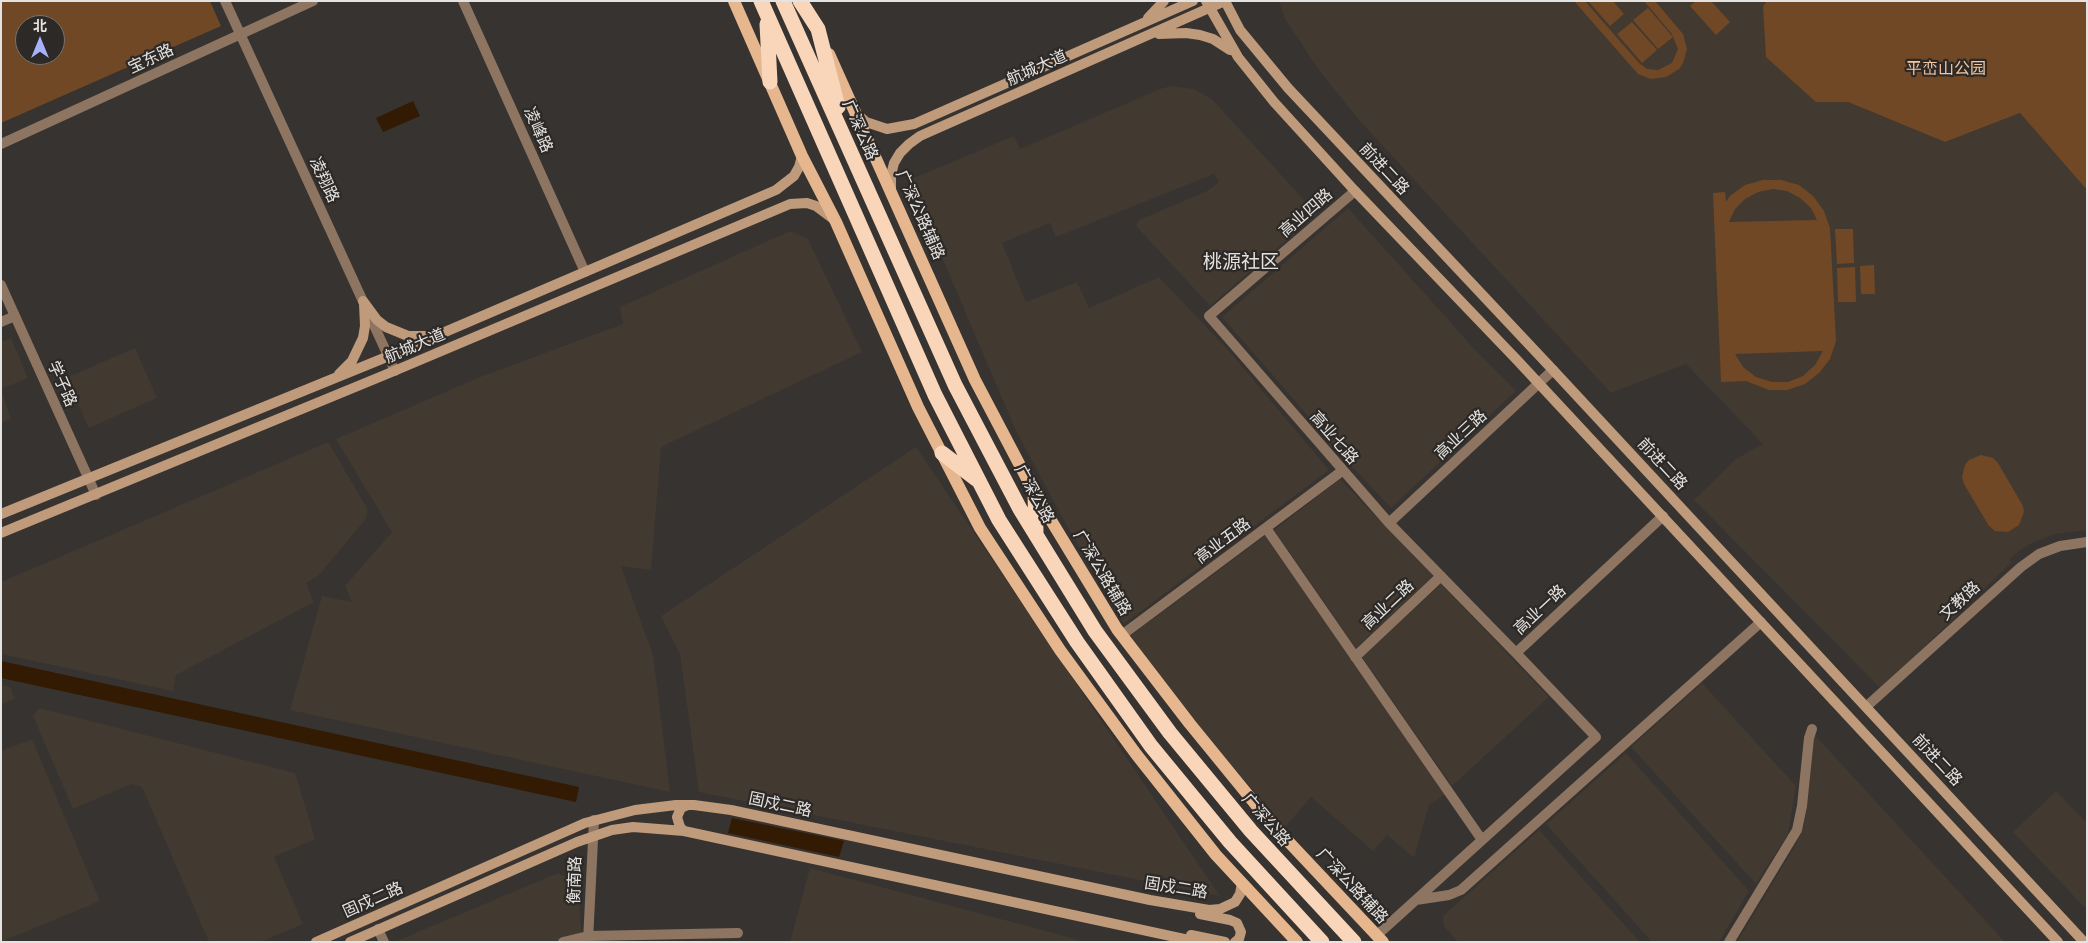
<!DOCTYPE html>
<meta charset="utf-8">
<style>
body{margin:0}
#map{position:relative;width:2088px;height:943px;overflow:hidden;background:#363330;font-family:Inter,"Noto Sans SC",sans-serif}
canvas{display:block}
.frame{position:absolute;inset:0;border:2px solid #e5e3e1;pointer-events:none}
.north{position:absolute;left:15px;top:15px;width:50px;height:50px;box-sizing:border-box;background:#2c2926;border:1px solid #767371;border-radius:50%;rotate:0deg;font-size:14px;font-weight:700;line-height:20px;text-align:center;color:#e5e3e1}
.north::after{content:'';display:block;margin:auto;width:18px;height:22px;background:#a7b1fc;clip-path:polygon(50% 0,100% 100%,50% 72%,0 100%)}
</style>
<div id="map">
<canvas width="2088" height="943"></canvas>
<div class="frame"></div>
<div class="north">北</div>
</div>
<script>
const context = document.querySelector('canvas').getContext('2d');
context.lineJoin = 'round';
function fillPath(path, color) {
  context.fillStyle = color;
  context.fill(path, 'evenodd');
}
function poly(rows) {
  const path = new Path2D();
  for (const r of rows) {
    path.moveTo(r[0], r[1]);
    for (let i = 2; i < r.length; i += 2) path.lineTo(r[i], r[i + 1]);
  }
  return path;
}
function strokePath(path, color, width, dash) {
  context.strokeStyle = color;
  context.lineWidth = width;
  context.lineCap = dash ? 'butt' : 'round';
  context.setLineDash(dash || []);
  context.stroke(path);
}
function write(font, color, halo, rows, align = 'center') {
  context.font = font + ' Inter,"Noto Sans SC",sans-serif';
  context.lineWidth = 4.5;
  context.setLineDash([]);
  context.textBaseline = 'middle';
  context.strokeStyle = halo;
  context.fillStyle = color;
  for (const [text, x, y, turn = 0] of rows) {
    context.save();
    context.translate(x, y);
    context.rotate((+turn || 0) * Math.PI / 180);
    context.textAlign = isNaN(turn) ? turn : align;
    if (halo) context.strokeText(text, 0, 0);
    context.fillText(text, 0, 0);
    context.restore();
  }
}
const built = poly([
 [1279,1,1767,1,1763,6,1816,102,1848,102,1945,142,2020,113,2087,190,2087,530,2054,534,2030,544,2018,552,2009,560,2012,562,1881,689,1694,500,1736,459,1763,444,1686,364,1611,393,1358,119,1316,66,1284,17],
 [1171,86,1194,89,1212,99,1317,214,1210,306,1136,226,1139,220,1207,191,1219,182,1214,174,1056,237,1050,223,1002,243,1026,302,1077,282,1089,308,1159,277,1230,352,1329,470,1124,624,1067,526,1016,431,909,180,1014,136,1020,149,1160,89],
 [1348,208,1478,353,1516,391,1391,508,1348,462,1222,317],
 [790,231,808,239,862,352,663,446,661,449,651,570,621,566,653,655,670,792,290,710,322,596,352,602,345,586,392,532,336,439,480,377,623,324,620,307],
 [11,338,28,378,1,389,11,419,1,423,1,342],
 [135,348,157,398,89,428,66,378],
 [328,442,366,506,368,512,365,520,319,575,306,583,314,602,176,675,173,691,1,654,1,582],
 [916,447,1220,896,699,792,680,654,661,616],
 [1340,479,1433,576,1356,648,1274,530],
 [1265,536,1446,794,1429,805,1414,858,1387,835,1373,851,1311,797,1285,827,1196,724,1130,636],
 [1441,584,1549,697,1452,786,1362,657],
 [1702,683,1796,786,1788,834,1756,884,1631,747],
 [1,685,10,687,15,699,1,704],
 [39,708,295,773,315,839,274,857,303,924,261,942,209,942,142,787,131,784,73,809,33,716],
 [1814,734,2005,942,1737,942,1796,844,1804,825,1808,799],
 [32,739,100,901,1,942,1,751],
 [1626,753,1749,891,1719,942,1652,942,1546,824],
 [2056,791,2087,823,2087,910,2013,832],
 [1539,830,1640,942,1458,942,1444,926,1443,916],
 [810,868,1061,935,1085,942,790,942],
 [558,873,578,882,582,942,394,942]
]);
const green = poly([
 [1,1,210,1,221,26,1,123],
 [25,25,55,25,55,55,25,55],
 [1574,1,1585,1,1639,63,1647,69,1658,70,1672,63,1678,49,1672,34,1644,1,1655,1,1683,34,1687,49,1683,63,1679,69,1666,77,1651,79,1638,74],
 [1588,1,1613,1,1624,14,1610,26],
 [1696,1,1711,1,1730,22,1716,35,1690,6],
 [1767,1,2087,1,2087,190,2020,113,1945,142,1848,102,1816,102,1766,57,1763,6],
 [1648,8,1673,37,1658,49,1633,20],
 [1632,22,1657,50,1642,63,1617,34],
 [1763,180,1781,180,1799,185,1813,196,1824,211,1830,228,1836,341,1830,359,1819,373,1805,384,1787,390,1769,390,1746,381,1721,382,1713,193,1725,192,1726,202,1730,196,1745,185],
 [1773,189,1787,191,1800,198,1811,208,1817,220,1729,222,1735,209,1745,199,1758,192],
 [1823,351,1815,365,1803,376,1788,382,1772,382,1756,377,1743,367,1735,354],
 [1835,229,1853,229,1854,263,1837,264],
 [1874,265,1875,294,1861,294,1860,266],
 [1855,267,1856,302,1838,302,1837,268],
 [1981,455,1993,458,1998,463,2023,506,2024,512,2019,525,2008,532,1995,531,1989,526,1964,484,1962,477,1965,465,1969,460]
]);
const water = poly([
 [413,101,420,116,383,132,376,118],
 [1,661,579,787,576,802,1,678],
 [732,818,844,841,839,857,728,833]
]);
const street = poly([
 [225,1,395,371],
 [463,1,585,272],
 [1,144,313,1],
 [1355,191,1209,316,1389,523,1516,653,1663,516],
 [1,285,96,495],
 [1,322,15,316],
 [1389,523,1553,370],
 [1266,528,1482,840],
 [1122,635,1342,471],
 [1355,657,1441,576],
 [1867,706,2021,567,2039,554,2060,546,2087,542],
 [1416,900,1449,895,1461,890,1761,622],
 [378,929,384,942],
 [1376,936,1596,737,1516,653],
 [588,941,594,820],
 [563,942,588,936,738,933],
 [1729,942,1797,830,1802,806,1809,738,1812,729]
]);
const secondary = poly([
 [1206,1,1238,57,1274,102,1355,191,1517,360,2058,942],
 [1225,1,1240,30,1288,88,1553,370,2084,942],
 [1148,18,1164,1],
 [1159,34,1186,33,1200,35,1213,39,1230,50],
 [857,114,866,122,887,129,914,124,1193,1],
 [891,188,891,175,894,163,900,153,909,144,920,136,1225,1],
 [363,301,377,320,386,327,408,336,428,336],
 [339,374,352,361,363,338,365,326,364,304],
 [1,514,389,356,776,190,794,176,799,167,802,156],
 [1,533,387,374,790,204,807,203,816,206,832,218],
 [684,831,680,827,677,817,681,808,688,805],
 [1200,914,1230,920,1237,923,1241,932,1239,939,1235,942],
 [1191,935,1225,942],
 [316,942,585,823,635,810,676,805,694,805,731,810,1150,900,1209,910,1220,909,1235,902,1240,894,1242,883],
 [350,942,577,842,612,830,633,827,684,831,1198,942]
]);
const primary = poly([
 [734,1,802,156,836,222,918,407,980,528,1060,650,1136,754,1216,855,1297,942],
 [829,54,975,380,1035,494,1117,629,1190,724,1270,822,1383,942]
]);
const highway = poly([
 [761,1,935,395,999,520,1077,642,1151,746,1230,842,1322,942],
 [783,1,955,385,1020,509,1095,631,1170,733,1251,831,1354,942],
 [800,1,818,29,838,107],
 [767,24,770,82],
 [942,453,976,479],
 [1035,494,1036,532]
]);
const streetNames = [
 ["宝东路",151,59,-25],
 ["航城大道",1037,68,-24],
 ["凌峰路",538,130,66],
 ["广深公路",860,130,66],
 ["前进二路",1384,169,47],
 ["凌翔路",324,180,65],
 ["高业四路",1306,213,-41],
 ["广深公路辅路",920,215,66],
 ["航城大道",415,346,-23],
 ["学子路",62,384,66],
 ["高业三路",1461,435,-43],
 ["高业七路",1334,438,49],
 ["前进二路",1662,464,47],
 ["广深公路",1034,494,61],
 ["高业五路",1223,541,-37],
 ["广深公路辅路",1102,573,59],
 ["文教路",1960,601,-43],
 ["高业二路",1388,605,-43],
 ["高业一路",1540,610,-43],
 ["前进二路",1937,760,47],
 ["固戍二路",780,805,12],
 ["广深公路",1266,820,49],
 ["衡南路",575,880,-88],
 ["广深公路辅路",1352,886,47],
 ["固戍二路",1176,888,9],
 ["固戍二路",373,900,-24]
];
const parkNames = [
 ["平峦山公园",1946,69]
];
const quarterNames = [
 ["桃源社区",1241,262]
];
fillPath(built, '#423931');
fillPath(green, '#704825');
fillPath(water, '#331a02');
strokePath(street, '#8d7562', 10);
strokePath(secondary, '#bf9a7b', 10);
strokePath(primary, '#e6b68e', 12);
strokePath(highway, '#f9d5b9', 15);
write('16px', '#e5e3e1', '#2c2926', streetNames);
write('16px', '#f5c7a1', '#2c2926', parkNames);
write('19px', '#e5e3e1', '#2c2926', quarterNames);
</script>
